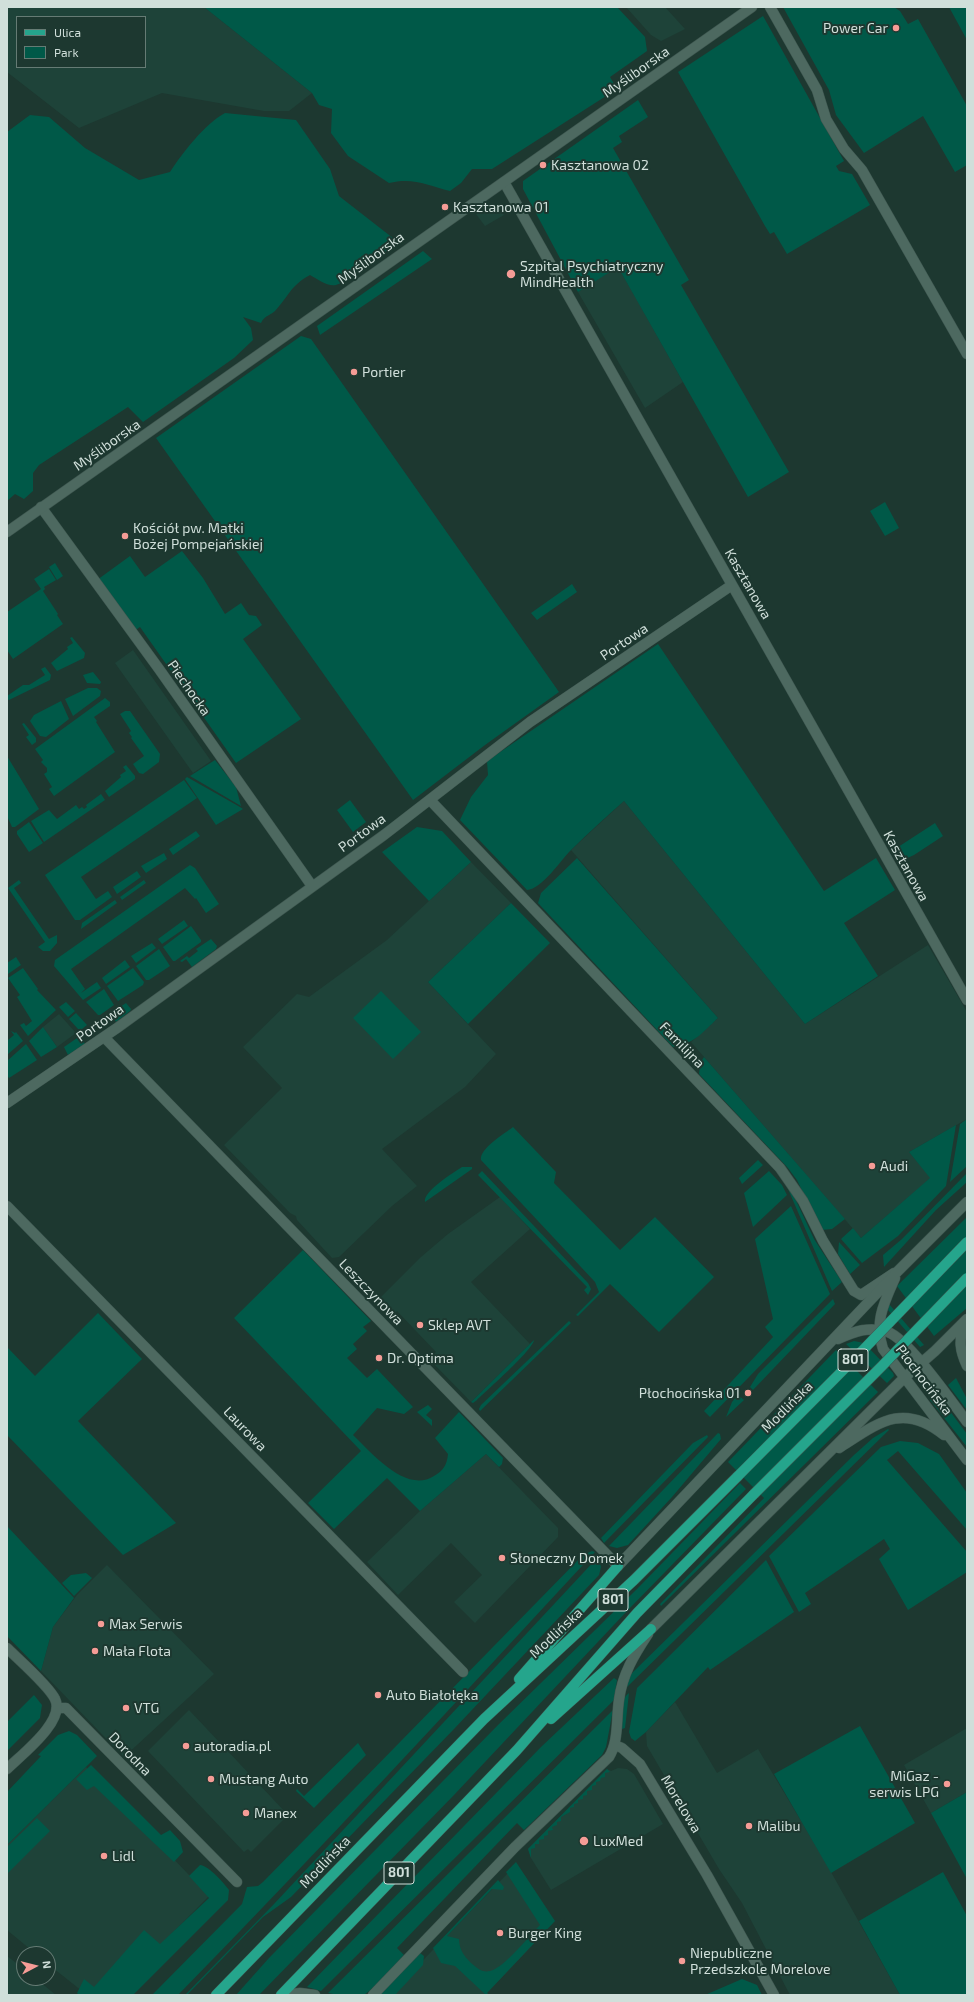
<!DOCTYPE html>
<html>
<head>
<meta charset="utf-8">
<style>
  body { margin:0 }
  #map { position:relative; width:974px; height:2002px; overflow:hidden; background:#1d3830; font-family:"Exo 2",sans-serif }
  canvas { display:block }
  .frame { position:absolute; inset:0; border:8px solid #d0dfda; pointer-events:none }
  .legend { position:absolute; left:16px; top:16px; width:130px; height:52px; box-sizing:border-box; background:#1d3830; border:1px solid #657b74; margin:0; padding:5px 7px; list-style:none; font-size:12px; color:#d0dfda }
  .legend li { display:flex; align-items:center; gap:8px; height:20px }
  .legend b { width:20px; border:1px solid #657b74 }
  .north { position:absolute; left:16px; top:1946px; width:40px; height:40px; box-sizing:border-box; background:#1d3830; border:1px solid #657b74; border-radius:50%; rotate:83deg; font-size:11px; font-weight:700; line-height:16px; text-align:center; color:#d0dfda }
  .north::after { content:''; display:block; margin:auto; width:14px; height:18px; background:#f59c96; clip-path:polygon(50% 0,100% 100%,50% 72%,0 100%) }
</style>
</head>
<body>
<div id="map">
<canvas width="974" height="2002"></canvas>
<div class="frame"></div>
<ul class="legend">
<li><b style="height:5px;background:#25a58c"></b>Ulica</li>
<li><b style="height:11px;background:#005948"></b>Park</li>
</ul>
<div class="north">N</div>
</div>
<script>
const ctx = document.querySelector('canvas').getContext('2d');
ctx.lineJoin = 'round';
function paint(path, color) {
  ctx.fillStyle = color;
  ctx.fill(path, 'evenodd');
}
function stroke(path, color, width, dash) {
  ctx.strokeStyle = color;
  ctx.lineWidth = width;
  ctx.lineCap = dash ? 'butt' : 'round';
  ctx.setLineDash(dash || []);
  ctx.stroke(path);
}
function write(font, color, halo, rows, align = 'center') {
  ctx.font = font + ' "Exo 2",sans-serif';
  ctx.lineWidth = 4;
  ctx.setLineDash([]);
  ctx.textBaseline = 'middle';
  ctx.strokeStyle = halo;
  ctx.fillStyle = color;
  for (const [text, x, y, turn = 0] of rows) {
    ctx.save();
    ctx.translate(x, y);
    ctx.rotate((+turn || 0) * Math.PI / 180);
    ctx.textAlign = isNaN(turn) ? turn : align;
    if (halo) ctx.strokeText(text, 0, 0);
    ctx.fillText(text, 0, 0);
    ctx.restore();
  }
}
paint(new Path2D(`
  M 7,7 L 204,7 L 312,93 L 289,111 L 264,111 L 162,93 L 79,128 L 7,72 ZM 17,17 L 145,17 L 145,67 L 17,67 Z
  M 626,7 L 665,7 L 685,29 L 661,41 L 651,35 Z
  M 491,203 L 499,207 L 504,215 L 485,226 L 476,214 Z
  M 618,266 L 683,382 L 645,408 L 578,292 Z
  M 133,650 L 211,761 L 193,773 L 115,663 Z
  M 624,801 L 805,1024 L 928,945 L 967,1012 L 967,1119 L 909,1152 L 931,1178 L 861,1238 L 691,1042 L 718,1018 L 571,850 Z
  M 471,862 L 511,903 L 428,982 L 496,1054 L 465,1087 L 382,1149 L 417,1186 L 392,1206 L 339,1257 L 332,1258 L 297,1220 L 296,1216 L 290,1213 L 224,1145 L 282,1088 L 243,1047 L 297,994 L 309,997 L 387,940 Z
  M 59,1014 L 76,1033 L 57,1047 L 43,1027 Z
  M 500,1197 L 530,1229 L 471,1282 L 530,1344 L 471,1402 L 428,1358 L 436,1352 L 397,1311 L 390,1318 L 375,1303 L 421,1257 L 448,1234 Z
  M 486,1454 L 558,1528 L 558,1537 L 475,1623 L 454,1602 L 482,1575 L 451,1543 L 398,1595 L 367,1562 L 420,1511 Z
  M 107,1565 L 214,1674 L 124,1757 L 41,1671 L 53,1627 L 77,1595 Z
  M 675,1702 L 717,1773 L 758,1749 L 822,1856 L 900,1995 L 790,1995 L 742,1903 L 719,1869 L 647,1746 L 646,1732 Z
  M 189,1710 L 288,1815 L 251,1852 L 248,1849 L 244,1852 L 148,1751 Z
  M 967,1728 L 967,1792 L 931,1813 L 904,1765 Z
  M 86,1767 L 209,1896 L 111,1995 L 87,1995 L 48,1964 L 48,1954 L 36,1954 L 7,1930 L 7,1845 Z
  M 618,1768 L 627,1769 L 634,1774 L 663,1824 L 551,1890 L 531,1858 L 528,1849 L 607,1769 L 611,1771 Z
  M 509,1872 L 546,1931 L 487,1993 L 489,1995 L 389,1995 Z
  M 7,1956 L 24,1969 L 24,1978 L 35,1978 L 56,1995 L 7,1995 Z`), '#1e4339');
paint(new Path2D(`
  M 204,7 L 617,7 L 645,37 L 647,51 L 610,77 L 617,89 L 492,169 L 472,169 L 461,183 L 450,191 C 428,185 412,177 389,183 L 348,156 L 331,133 L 332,109 L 319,105 L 312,93 Z
  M 783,7 L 894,7 L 900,11 L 908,24 L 918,19 L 967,106 L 967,165 L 955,172 L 923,116 L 864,153 L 836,115 L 829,90 Z
  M 949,7 L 967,7 L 967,40 Z
  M 763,16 L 844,161 L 836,166 L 839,171 L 852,174 L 870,205 L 787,254 L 774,232 L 770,234 L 765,226 L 678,72 Z
  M 638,100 L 648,117 L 619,136 L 622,142 L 613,148 L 689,280 L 681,285 L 789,472 L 748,497 L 618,267 L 578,292 L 523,189 L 523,181 Z
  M 225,113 L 296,120 L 330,169 L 339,196 L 398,242 C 386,251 349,282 336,285 C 328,287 317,279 310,275 C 290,286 289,296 275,311 C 269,316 264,316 261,323 L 243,317 L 251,328 L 253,340 L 234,358 L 143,422 L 128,407 L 39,465 L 33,473 L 33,491 L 24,499 L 15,494 L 7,501 L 7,132 L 30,115 L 49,117 L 85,148 L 139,180 L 170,172 C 183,152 205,124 225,113 Z
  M 423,251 L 432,259 L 320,335 L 317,326 Z
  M 301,336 L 311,339 L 559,692 L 485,745 L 413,800 L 156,438 Z
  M 885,502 L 899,528 L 885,536 L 870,511 Z
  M 182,551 L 203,578 L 225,614 L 241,603 L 249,615 L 256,616 L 262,625 L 243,639 L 301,719 L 236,763 L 140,627 L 134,631 L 97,580 L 130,556 L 145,577 Z
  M 55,563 L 63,576 L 57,580 L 49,567 Z
  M 49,569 L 56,580 L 44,587 L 45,589 L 43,591 L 58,614 L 57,615 L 63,624 L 13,659 L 7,650 L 7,612 L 41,589 L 34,579 Z
  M 572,584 L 577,592 L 537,620 L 531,613 Z
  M 72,637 L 85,653 L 84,658 L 57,671 L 51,663 L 68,649 L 67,647 L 73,643 L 70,638 Z
  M 658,644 L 824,891 L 876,858 L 895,890 L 844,923 L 878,976 L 805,1024 L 624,801 C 606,817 588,833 571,850 C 561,860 542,889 527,890 L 460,820 L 471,797 L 488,775 L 487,761 Z
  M 45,667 L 51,675 L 50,680 L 9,700 L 7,699 L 7,696 L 23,685 L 29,685 L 45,675 L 41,669 Z
  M 93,672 L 101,682 L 100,684 L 87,683 L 83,675 Z
  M 88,688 L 97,688 L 101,691 L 100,696 L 73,716 L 65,699 Z
  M 105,698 L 110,702 L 110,706 L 94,717 L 97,721 L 96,722 L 115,752 L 54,796 L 49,789 L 52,787 L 44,774 L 47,772 L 47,768 L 41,762 L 43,760 L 35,749 Z
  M 61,701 L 69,719 L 46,737 L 40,736 L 30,721 L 34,715 Z
  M 125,711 L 130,711 L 160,754 L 159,762 L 143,774 L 139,773 L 133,764 L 144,756 L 131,738 L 132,737 L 129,733 L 131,731 L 120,714 Z
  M 24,723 L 36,738 L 36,742 L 32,745 L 26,737 L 29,735 L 22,724 Z
  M 7,756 L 39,809 L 15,827 L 12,827 L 7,816 Z
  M 215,760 L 236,787 L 241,806 L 190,776 Z
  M 126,765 L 135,776 L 135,779 L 109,797 L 105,791 L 121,777 L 120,775 L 126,771 L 123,767 Z
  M 187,777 L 240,807 L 243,809 L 216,825 L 185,779 Z
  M 184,780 L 197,798 L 81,877 L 96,899 L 108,891 L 112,897 L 80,920 L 75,920 L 45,875 Z
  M 101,794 L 105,800 L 44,842 L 31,821 L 49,810 L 57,819 L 76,805 L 79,809 L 82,807 L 84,809 L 87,807 L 86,805 Z
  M 350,800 L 366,822 L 353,832 L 337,810 Z
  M 29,822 L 43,843 L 29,852 L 17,834 L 17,831 Z
  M 935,823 L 943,836 L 914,855 L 901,861 L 895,849 Z
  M 417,827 L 442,831 L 471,862 L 429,901 L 382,852 Z
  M 196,831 L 200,836 L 173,855 L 169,849 Z
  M 164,853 L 167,859 L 146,873 L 141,866 Z
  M 577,858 L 718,1018 C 703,1032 694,1044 673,1047 L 538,903 L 541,893 Z
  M 190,865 L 195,868 L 219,904 L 206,913 L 196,898 L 195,899 L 185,888 L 71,969 L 85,989 L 81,993 L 97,982 L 101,988 L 83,1000 L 54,966 L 55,960 Z
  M 137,871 L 141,877 L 117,894 L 113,887 Z
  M 19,880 L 21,883 L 14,888 L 49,939 L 57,935 L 57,943 L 50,951 L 43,951 L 38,947 L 45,942 L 8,888 Z
  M 144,880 L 146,883 L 122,900 L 120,897 Z
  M 115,900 L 117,903 L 81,929 L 82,923 Z
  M 511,903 L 550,943 L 468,1024 L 428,982 Z
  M 184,920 L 188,926 L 162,944 L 158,939 Z
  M 191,926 L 201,940 L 201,942 L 175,961 L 173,961 L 163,947 Z
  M 211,939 L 217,946 L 216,949 L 192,967 L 186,959 L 182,962 L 180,961 L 187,956 L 189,958 L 198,951 L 196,949 Z
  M 152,943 L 156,948 L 136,963 L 131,956 Z
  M 159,949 L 170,966 L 149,980 L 146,980 L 136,966 Z
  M 16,957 L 21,965 L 8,974 L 7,963 Z
  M 125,960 L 130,967 L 106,984 L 102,978 Z
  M 23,968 L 38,989 L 37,990 L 56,1010 L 28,1036 L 20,1025 L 24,1023 L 26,1026 L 32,1021 L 17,997 L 20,995 L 8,978 Z
  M 133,968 L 144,982 L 143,985 L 118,1001 L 107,986 Z
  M 104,989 L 114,1005 L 100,1015 L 98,1015 L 86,1002 Z
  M 381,991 L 421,1032 L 393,1059 L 353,1018 Z
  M 66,1002 L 75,1011 L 68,1017 L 59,1007 Z
  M 126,1003 L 131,1009 L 130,1011 L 116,1022 L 111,1013 Z
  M 76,1013 L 87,1025 L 82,1029 L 78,1029 L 69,1019 Z
  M 43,1027 L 57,1047 L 41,1057 L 29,1041 Z
  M 11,1031 L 15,1033 L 16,1032 L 23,1041 L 7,1055 L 8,1040 L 14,1035 Z
  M 80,1036 L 85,1044 L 68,1055 L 64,1047 Z
  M 26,1044 L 37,1060 L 9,1078 L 7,1075 L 7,1061 Z
  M 704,1057 L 845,1219 L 832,1229 L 821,1230 L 797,1180 L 788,1168 L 699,1074 L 700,1063 Z
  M 967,1119 L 967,1166 L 950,1182 L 960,1124 Z
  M 956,1125 L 946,1186 L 898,1236 L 862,1263 L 841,1239 L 853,1228 L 861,1238 L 930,1178 L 909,1152 Z
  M 513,1127 L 556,1172 L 554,1183 L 620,1250 L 655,1217 L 714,1277 L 659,1332 L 610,1284 L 578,1316 L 576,1315 L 599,1292 L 595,1282 L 481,1160 C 479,1149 504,1134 513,1127 Z
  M 758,1160 L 763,1165 L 742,1184 L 739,1178 Z
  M 462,1167 L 472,1167 L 472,1169 L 425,1202 C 423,1191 453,1173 462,1167 Z
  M 482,1171 L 588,1283 L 591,1289 L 588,1295 L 584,1290 L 587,1287 L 478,1175 Z
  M 769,1171 L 782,1185 L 787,1195 L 753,1227 L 744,1193 Z
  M 967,1173 L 967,1182 L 936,1210 L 884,1267 L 883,1255 L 902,1239 Z
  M 785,1182 L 793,1194 L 814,1239 L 842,1282 L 832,1291 Z
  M 791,1206 L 830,1294 L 710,1417 L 704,1411 L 773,1337 L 765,1327 L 773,1319 L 755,1239 Z
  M 967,1217 L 967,1308 L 934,1336 L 897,1286 Z
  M 839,1242 L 860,1265 L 850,1274 L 838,1254 Z
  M 303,1250 L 371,1321 L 363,1327 L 367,1331 L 353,1344 L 357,1349 L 347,1358 L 367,1378 L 377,1369 L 413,1407 L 404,1414 L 377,1408 L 353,1435 C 372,1453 406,1494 434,1476 C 443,1471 447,1465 448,1454 L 435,1438 L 459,1412 L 503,1458 L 502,1464 L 499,1467 L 486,1454 L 420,1511 L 387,1478 L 334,1529 L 308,1503 L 361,1451 L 234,1318 Z
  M 833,1299 L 835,1304 L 753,1390 L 750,1387 L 758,1374 Z
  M 889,1304 L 924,1345 L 920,1347 L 888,1310 Z
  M 98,1313 L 142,1359 L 78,1421 L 176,1523 L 123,1555 L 7,1435 L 7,1347 L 35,1376 Z
  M 569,1321 L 571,1323 L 480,1411 L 479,1409 L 481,1405 Z
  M 534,1340 C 533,1350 486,1391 477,1400 L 473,1403 L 471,1402 Z
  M 854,1341 L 864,1343 L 893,1373 L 894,1376 L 887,1383 L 846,1344 Z
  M 836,1350 L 878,1392 L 661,1606 L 660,1604 L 764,1498 L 728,1462 Z
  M 956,1378 L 967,1399 L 967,1410 L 948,1385 Z
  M 937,1394 L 967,1434 L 967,1447 L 930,1400 Z
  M 738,1395 L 744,1400 L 726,1417 L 732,1402 Z
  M 428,1405 L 432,1409 L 426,1415 L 432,1420 L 432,1426 L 417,1412 Z
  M 888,1429 L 889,1430 L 626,1688 L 629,1676 L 854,1455 L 873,1438 Z
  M 718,1433 L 720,1434 L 721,1439 L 672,1497 L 628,1545 L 617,1548 L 609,1546 Z
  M 707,1435 L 708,1437 L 604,1543 L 601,1538 L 693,1443 Z
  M 900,1441 L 918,1443 L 939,1454 L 967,1493 L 967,1530 L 898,1451 L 887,1460 L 967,1552 L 967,1572 L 908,1610 L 879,1559 L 890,1549 L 884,1539 L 805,1593 L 811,1604 L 799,1612 L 769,1556 L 881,1447 Z
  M 740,1483 L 746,1489 L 627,1611 L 454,1795 L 259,1995 L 236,1995 L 269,1958 L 498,1725 L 637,1589 Z
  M 7,1526 L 74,1598 L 53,1627 L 41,1671 L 7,1636 Z
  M 592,1551 L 595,1552 C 457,1701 320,1850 178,1995 L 152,1995 L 242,1904 L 247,1887 L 258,1886 L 263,1882 L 583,1555 Z
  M 598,1557 L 601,1567 L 599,1575 L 454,1729 L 291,1897 L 263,1917 L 187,1995 L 185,1995 L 274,1904 Z
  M 766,1560 L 794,1612 L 710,1670 L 708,1667 L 646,1732 L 635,1741 L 631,1738 L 629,1732 L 637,1688 Z
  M 86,1573 L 92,1578 L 74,1596 L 62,1583 L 71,1575 Z
  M 614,1678 L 617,1680 L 614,1700 L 321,1991 L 307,1987 L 541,1747 Z
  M 629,1693 L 625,1728 L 622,1729 C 620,1719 619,1700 629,1693 Z
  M 34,1695 L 42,1705 L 40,1718 L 7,1751 L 7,1722 Z
  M 613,1710 L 606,1747 L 602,1755 L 524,1830 L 517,1823 L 397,1948 L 404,1955 C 396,1963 372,1992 363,1995 C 353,1998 337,1995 328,1993 Z
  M 860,1726 L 915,1823 L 831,1873 L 774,1774 Z
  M 69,1731 L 77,1735 L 97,1756 L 7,1845 L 7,1792 L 41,1756 L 38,1755 L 58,1735 Z
  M 358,1743 L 366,1755 L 314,1808 L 296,1791 L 297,1789 L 304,1796 Z
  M 91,1765 L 161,1835 L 170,1830 L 180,1841 L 183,1852 L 174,1862 L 94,1786 L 87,1790 L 76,1779 Z
  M 607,1769 L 610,1772 L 605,1773 L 605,1777 L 601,1778 L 600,1781 L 596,1782 L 596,1785 L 592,1786 L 592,1790 L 587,1791 L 587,1795 L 583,1796 L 583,1799 L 578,1800 L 578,1803 L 574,1804 L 574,1807 L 570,1808 L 570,1812 L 561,1817 L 561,1821 L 557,1822 L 557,1825 L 552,1827 L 553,1830 L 548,1831 L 548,1835 L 544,1836 L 544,1839 L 539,1840 L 539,1844 L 535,1844 L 535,1848 L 531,1849 L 531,1858 L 528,1849 Z
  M 967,1792 L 967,1879 L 931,1813 Z
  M 37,1818 L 50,1831 L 7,1874 L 7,1847 Z
  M 516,1862 L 555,1921 L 487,1993 L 489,1995 L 486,1995 L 455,1966 L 441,1963 L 433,1948 L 498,1880 L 504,1887 L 503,1890 L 492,1889 L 447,1936 L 459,1939 C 459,1949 464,1956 471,1963 C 477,1968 482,1973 490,1971 C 503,1969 530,1935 540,1925 L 506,1872 Z
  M 200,1865 C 209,1866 224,1883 229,1890 L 228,1900 L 133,1995 L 79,1995 L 77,1993 L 84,1979 L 94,1987 L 144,1930 L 160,1944 L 209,1898 L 189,1876 Z
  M 943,1872 L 967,1916 L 967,1995 L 900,1995 L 859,1921 Z
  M 420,1953 L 424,1956 L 423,1965 L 395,1995 L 379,1995 Z
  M 742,1979 L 757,1985 L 762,1995 L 705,1995 Z`), '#005948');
const minor = new Path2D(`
  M 770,7 L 817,90 L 826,119 L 844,149 L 862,170 L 967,354
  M 504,182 L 967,1000
  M 41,507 L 159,669 L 312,886
  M 430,800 L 780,1168 L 803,1201 L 823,1241 L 854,1291 L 861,1295 L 894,1273
  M 104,1037 L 618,1566
  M 7,1103 L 117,1028 L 384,835 L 530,722 L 732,585
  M 7,1206 L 463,1672
  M 57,1708 L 66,1708 L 237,1882
  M 615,1745 L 622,1748 L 640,1764 L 707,1875 L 774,1995
  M 285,1995 L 300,1993 L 315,1995
  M 373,1995 L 515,1847 L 609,1757 C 619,1741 616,1719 619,1700 C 622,1675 634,1655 648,1634`);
const tertiary = new Path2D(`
  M 7,532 L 752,7
  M 7,1648 C 18,1659 49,1686 55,1699 C 66,1721 21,1755 7,1769`);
const secondary = new Path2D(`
  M 895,1278 C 884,1303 874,1322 883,1349 L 967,1460
  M 965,1324 C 958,1340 960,1351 967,1366
  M 838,1339 C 855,1331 869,1326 888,1332 C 909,1340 952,1402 967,1422
  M 839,1448 C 877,1424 902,1401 944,1435
  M 618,1566 L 898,1271 L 967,1202
  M 651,1629 L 904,1378 L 935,1351 L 967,1319`);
const primary = new Path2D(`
  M 519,1679 L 618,1566
  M 551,1719 L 651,1629
  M 216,1995 L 484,1719 L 634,1580 L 738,1476
  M 281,1995 L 517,1750 L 637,1613 L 754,1494`);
stroke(minor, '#3d554e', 11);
stroke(tertiary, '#3d554e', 11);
stroke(secondary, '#3d554e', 11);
stroke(primary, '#3d554e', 11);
stroke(minor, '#4d6960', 10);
stroke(tertiary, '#4d6960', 10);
stroke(secondary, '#4d6960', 10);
stroke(primary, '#25a58c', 10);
const primaryBridge = new Path2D(`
  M 738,1476 L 864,1349 L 967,1242
  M 754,1494 L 882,1366 L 967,1278`);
stroke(primaryBridge, '#3d554e', 11, []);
stroke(primaryBridge, '#25a58c', 10);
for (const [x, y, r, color] of [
  [896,28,4,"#f59c96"],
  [543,165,4,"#f59c96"],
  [445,207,4,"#f59c96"],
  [511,274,5,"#f59c96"],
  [354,372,4,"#f59c96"],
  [125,536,4,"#f59c96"],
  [872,1166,4,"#f59c96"],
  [420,1325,4,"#f59c96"],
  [379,1358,4,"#f59c96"],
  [748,1393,4,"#f59c96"],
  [502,1558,4,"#f59c96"],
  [101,1624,4,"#f59c96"],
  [95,1651,4,"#f59c96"],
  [378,1695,4,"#f59c96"],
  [126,1708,4,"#f59c96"],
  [186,1746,4,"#f59c96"],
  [211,1779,4,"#f59c96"],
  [947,1784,4,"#f59c96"],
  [246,1813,4,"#f59c96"],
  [749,1826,4,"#f59c96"],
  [584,1841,5,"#f59c96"],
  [104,1856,4,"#f59c96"],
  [500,1933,4,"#f59c96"],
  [682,1961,4,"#f59c96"]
]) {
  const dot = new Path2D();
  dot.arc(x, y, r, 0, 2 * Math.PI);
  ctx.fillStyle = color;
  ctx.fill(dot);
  stroke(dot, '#1d3830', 1.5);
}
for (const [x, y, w] of [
  [853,1360,30],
  [613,1600,30],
  [399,1873,30]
]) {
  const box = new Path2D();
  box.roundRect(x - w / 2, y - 11, w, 22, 3);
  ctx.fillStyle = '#1d3830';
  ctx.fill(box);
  stroke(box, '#d0dfda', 1);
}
write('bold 13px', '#d0dfda', null, [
  ["801",853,1360],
  ["801",613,1600],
  ["801",399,1873]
]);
write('14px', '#d0dfda', '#1d3830', [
  ["Power Car",888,28,"right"],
  ["Kasztanowa 02",551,165],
  ["Kasztanowa 01",453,207],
  ["Szpital Psychiatryczny",520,266],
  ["MindHealth",520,282],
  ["Portier",362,372],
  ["Kościół pw. Matki",133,528],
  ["Bożej Pompejańskiej",133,544],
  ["Audi",880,1166],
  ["Sklep AVT",428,1325],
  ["Dr. Optima",387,1358],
  ["Płochocińska 01",740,1393,"right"],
  ["Słoneczny Domek",510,1558],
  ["Max Serwis",109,1624],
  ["Mała Flota",103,1651],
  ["Auto Białołęka",386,1695],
  ["VTG",134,1708],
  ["autoradia.pl",194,1746],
  ["MiGaz -",939,1776,"right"],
  ["serwis LPG",939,1792,"right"],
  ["Mustang Auto",219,1779],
  ["Manex",254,1813],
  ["Malibu",757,1826],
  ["LuxMed",593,1841],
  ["Lidl",112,1856],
  ["Burger King",508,1933],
  ["Niepubliczne",690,1953],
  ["Przedszkole Morelove",690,1969]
], 'left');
write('14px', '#d0dfda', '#1d3830', [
  ["Myśliborska",636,72,-35],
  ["Myśliborska",371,258,-36],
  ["Myśliborska",107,445,-35],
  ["Kasztanowa",748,584,60],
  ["Portowa",624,642,-34],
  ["Piechocka",189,688,55],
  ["Portowa",362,833,-36],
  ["Kasztanowa",906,866,61],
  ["Portowa",100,1023,-35],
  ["Familijna",682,1045,46],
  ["Leszczynowa",371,1292,46],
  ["Płochocińska",924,1380,53],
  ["Modlińska",787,1407,-45],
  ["Laurowa",245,1429,46],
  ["Modlińska",556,1633,-43],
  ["Dorodna",130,1754,46],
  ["Morelowa",681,1804,59],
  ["Modlińska",325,1862,-46]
]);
</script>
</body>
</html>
